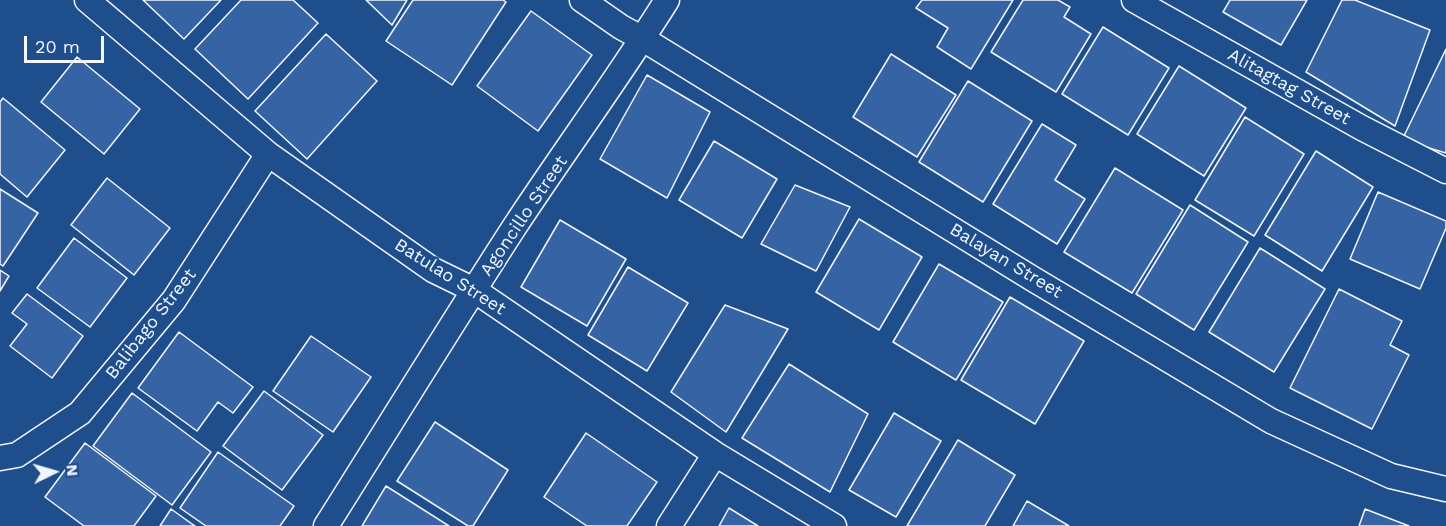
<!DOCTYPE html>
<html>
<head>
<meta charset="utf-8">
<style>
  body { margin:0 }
  #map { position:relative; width:1446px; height:526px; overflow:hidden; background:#1f4e8c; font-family:"Work Sans",sans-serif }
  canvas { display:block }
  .north { position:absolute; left:24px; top:442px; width:60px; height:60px; -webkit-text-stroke:4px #1f4e8c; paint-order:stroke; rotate:85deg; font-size:16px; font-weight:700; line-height:24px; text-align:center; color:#f2f6ff }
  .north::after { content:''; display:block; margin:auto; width:21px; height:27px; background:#f2f6ff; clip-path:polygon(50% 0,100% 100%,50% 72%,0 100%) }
  .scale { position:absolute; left:24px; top:36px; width:80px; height:27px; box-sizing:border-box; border:3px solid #f2f6ff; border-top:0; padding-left:8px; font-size:18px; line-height:21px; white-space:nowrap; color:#f2f6ff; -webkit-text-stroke:4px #1f4e8c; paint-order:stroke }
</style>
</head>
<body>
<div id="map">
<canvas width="1446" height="526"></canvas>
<div class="north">N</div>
<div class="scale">20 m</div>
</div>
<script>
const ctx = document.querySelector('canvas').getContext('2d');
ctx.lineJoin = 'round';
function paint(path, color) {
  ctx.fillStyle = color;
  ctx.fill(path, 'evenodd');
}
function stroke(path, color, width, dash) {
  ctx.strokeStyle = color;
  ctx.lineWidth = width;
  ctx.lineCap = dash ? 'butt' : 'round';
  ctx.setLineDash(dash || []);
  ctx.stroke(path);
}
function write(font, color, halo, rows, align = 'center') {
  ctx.font = font + ' "Work Sans",sans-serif';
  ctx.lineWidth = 4.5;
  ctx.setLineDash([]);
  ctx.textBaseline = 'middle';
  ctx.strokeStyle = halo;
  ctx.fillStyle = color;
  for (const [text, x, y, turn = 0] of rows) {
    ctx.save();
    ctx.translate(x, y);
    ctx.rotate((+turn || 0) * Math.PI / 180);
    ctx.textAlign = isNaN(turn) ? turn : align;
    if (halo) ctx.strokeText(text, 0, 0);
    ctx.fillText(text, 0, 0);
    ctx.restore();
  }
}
const building = new Path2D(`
  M 143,0 L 221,0 L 184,39 Z
  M 241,0 L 293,0 L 318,23 L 248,99 L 195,49 Z
  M 366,0 L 407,0 L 392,25 Z
  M 413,0 L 503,0 L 506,2 L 452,85 L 386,41 Z
  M 922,0 L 1013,0 L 971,69 L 937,47 L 948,28 L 916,8 Z
  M 1023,0 L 1058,0 L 1070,7 L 1064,17 L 1091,34 L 1056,92 L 991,52 Z
  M 1230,0 L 1307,0 L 1281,45 L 1223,12 Z
  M 1342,0 L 1355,0 L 1430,30 L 1395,126 L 1306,72 Z
  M 531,11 L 592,55 L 538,131 L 477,86 Z
  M 1103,27 L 1169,68 L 1128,135 L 1062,94 Z
  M 326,34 L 377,81 L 307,159 L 255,111 Z
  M 1446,49 L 1446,153 L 1402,140 Z
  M 891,54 L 956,95 L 917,157 L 853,117 Z
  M 77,57 L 140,109 L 104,154 L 41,102 Z
  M 1179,66 L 1246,108 L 1204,176 L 1137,134 Z
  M 647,75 L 710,112 L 667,198 L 600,159 Z
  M 968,81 L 1032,121 L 983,202 L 919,162 Z
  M 3,98 L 65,150 L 27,197 L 0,174 L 0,102 Z
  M 1245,117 L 1304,154 L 1254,236 L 1195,200 Z
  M 1042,124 L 1076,145 L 1055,180 L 1085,199 L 1057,244 L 993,204 Z
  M 714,141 L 777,179 L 742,238 L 679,200 Z
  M 1316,151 L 1373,187 L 1322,271 L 1265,235 Z
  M 1115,168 L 1183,210 L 1132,293 L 1064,252 Z
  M 107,178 L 170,228 L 134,275 L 71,225 Z
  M 795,185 L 850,207 L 816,271 L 761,244 Z
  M 0,189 L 38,213 L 3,266 L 0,264 Z
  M 1378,192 L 1446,221 L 1446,228 L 1420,289 L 1350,259 Z
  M 1190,205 L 1248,242 L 1194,330 L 1136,294 Z
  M 859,219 L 922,257 L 879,330 L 816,292 Z
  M 560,220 L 626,259 L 587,326 L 521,287 Z
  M 74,238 L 127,278 L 90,327 L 37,288 Z
  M 1260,248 L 1325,289 L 1274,372 L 1209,332 Z
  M 939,264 L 1003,302 L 956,380 L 893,342 Z
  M 628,267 L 688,303 L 647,371 L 588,335 Z
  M 0,270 L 9,276 L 0,291 Z
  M 1339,289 L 1402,321 L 1390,345 L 1409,355 L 1372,429 L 1290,388 Z
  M 27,294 L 83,336 L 52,378 L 10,346 L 27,324 L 12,313 Z
  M 1010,297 L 1084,341 L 1035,424 L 961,380 Z
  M 725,305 L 788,329 L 726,432 L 671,392 Z
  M 179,332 L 253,387 L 233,413 L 218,402 L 197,431 L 138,388 Z
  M 311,336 L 371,377 L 333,432 L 273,391 Z
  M 789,364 L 868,414 L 830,492 L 742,438 Z
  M 264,391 L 323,435 L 282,490 L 223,446 Z
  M 132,393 L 211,452 L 172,505 L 93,446 Z
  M 894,413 L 941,441 L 896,517 L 849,490 Z
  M 435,422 L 508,470 L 473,526 L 468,526 L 397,481 Z
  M 586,433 L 657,482 L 627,526 L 587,526 L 544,497 Z
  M 958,440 L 1015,475 L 985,526 L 907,526 Z
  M 85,443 L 156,496 L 134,526 L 84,526 L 45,497 Z
  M 218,452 L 294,506 L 280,526 L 206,526 L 180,508 Z
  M 386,486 L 449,526 L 362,526 Z
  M 1027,501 L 1069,526 L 1013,526 Z
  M 729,508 L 758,526 L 719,526 Z
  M 171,509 L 195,526 L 160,526 Z
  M 1365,509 L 1409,526 L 1359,526 Z`);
paint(building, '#3563a3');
stroke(building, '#f2f6ff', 1.5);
const minor = new Path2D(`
  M 87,0 L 268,154 L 433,270 L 474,290 L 715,454 L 834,526
  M 582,0 L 621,27 L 643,39 L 1033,279 L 1271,421 L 1391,476 L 1446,489
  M 1134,0 L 1362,128 L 1446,171
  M 0,458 L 17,455 L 80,413 L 174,300 L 268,154
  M 326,526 C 389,426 451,325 515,226 C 565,150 619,77 667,0
  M 669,526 L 715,454`);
stroke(minor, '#f2f6ff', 27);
stroke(minor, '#1f4e8c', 24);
write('18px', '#f2f6ff', '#1f4e8c', [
  ["Alitagtag Street",1289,87,29],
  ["Agoncillo Street",524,216,-56],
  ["Balayan Street",1006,261,31],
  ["Batulao Street",450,277,32],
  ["Balibago Street",151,324,-52]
]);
</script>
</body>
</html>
